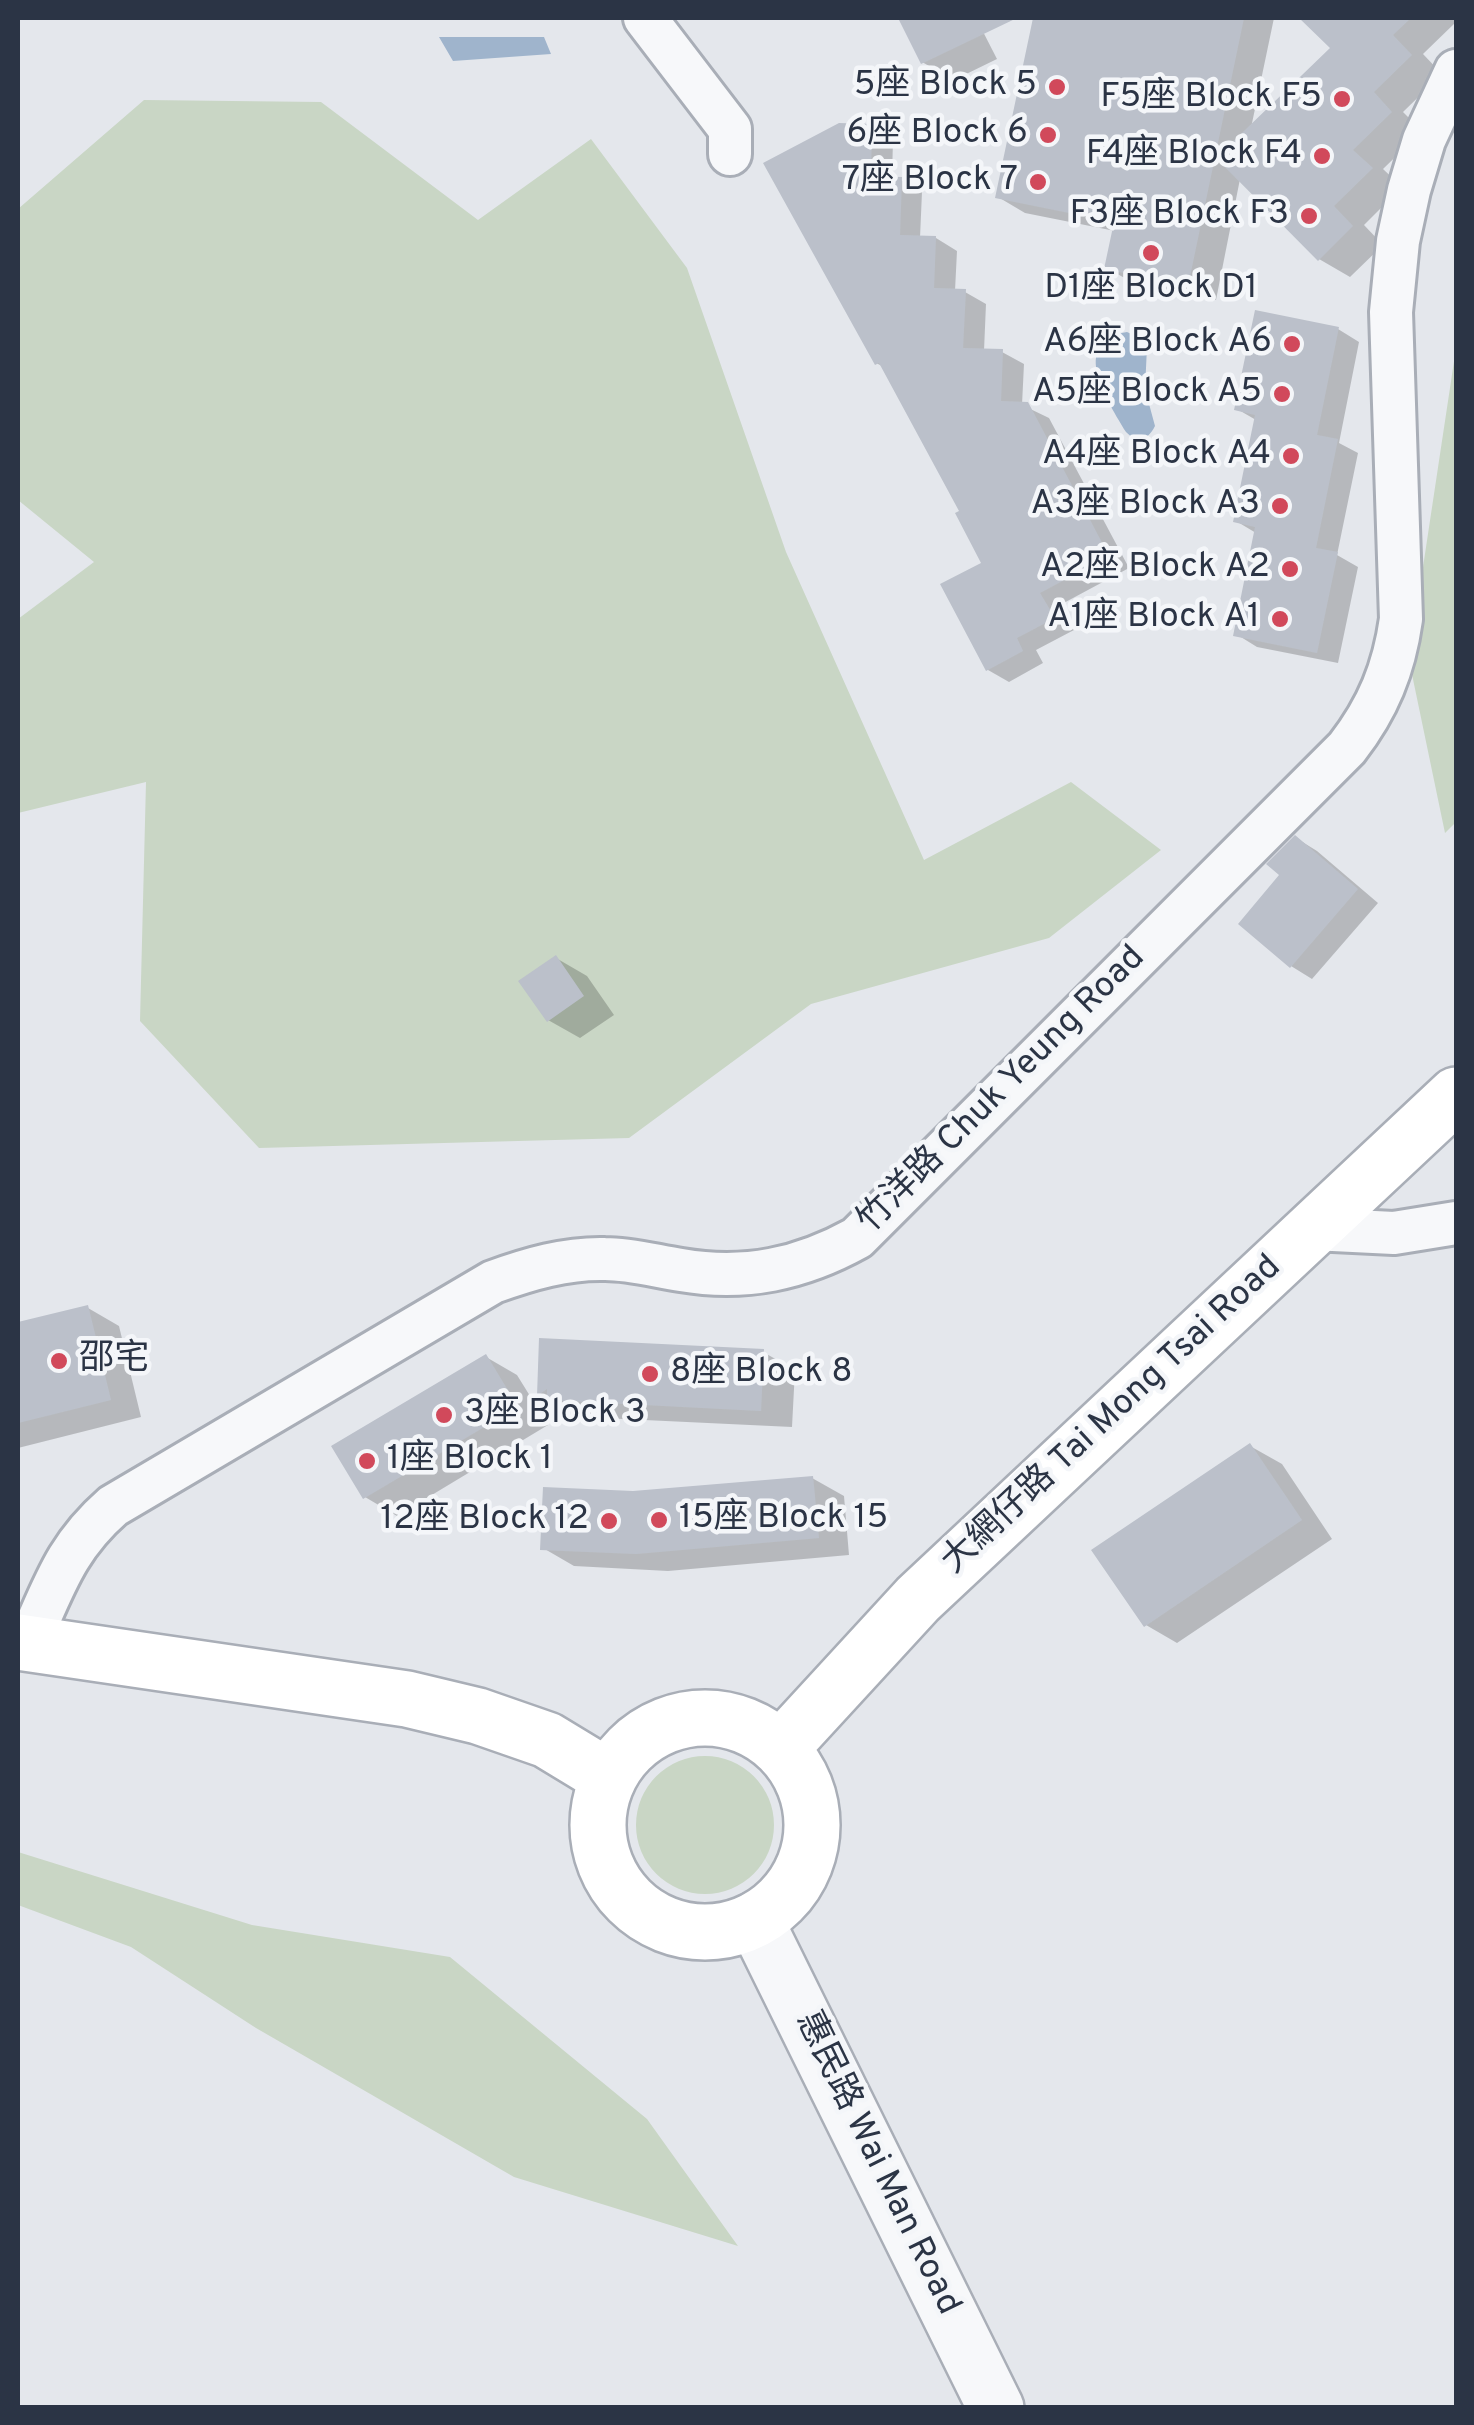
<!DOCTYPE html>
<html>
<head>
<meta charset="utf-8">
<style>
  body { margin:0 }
  #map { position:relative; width:1474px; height:2425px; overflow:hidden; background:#e4e7ec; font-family:Overpass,sans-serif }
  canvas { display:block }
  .frame { position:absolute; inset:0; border:20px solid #2b3445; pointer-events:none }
</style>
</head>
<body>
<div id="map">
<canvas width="1474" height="2425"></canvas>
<div class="frame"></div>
</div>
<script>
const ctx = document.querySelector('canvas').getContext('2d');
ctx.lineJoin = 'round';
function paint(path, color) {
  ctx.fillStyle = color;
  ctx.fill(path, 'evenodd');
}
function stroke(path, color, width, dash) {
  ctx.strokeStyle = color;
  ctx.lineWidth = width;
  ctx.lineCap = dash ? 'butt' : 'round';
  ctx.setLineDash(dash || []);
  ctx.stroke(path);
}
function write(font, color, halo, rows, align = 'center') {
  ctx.font = font + ' Overpass,"Noto Sans TC",sans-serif';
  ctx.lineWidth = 9;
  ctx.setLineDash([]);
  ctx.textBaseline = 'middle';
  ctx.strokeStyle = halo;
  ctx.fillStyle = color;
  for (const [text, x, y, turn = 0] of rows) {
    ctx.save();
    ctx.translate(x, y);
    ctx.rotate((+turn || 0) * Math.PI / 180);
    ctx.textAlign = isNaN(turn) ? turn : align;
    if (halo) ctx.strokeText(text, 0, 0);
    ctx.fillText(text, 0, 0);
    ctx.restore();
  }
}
paint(new Path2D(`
  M 144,100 L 321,102 L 478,220 L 591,139 L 687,268 L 786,552 L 924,860 L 1071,782 L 1161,850 L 1049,938 L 811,1004 L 629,1138 L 259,1148 L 140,1021 L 146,782 L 18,813 L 18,619 L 94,562 L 18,500 L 18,209 Z
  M 1456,348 L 1456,822 L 1445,833 L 1409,660 Z
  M636 1825a69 69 0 1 1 138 0a69 69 0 1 1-138 0Z
  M 18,1852 L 252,1925 L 450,1957 L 647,2119 L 738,2246 L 514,2177 L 256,2028 L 131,1947 L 18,1905 Z`), '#c9d6c5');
paint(new Path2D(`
  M 439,37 L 544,37 L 551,54 L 453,61 Z
  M 1127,332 L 1138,337 L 1147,347 L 1145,389 L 1155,426 C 1148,440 1138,444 1126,432 C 1109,403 1067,342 1127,332 Z`), '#9fb4cc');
paint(new Path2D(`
  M 900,18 L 976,18 L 997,59 L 954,80 L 922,62 Z
  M 1035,18 L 1274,18 L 1251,128 L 1333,48 L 1314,28 L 1325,18 L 1456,18 L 1456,22 L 1423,54 L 1442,74 L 1403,112 L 1422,131 L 1383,169 L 1402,187 L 1364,225 L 1383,245 L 1350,277 L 1319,259 L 1240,179 L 1216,300 L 1135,284 L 1107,268 L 1115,231 L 1025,213 L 998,197 Z
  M 872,126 L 893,139 L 892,179 L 901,180 L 922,192 L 920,238 L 936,238 L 957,251 L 955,291 L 965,292 L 986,304 L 984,351 L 1002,352 L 1024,364 L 1022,405 L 1049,418 L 1129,568 L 1060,605 L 1074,630 L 1036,650 L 1043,663 L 1009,682 L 988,670 L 984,564 L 963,512 L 884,367 L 876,363 L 766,164 Z
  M 1338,329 L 1359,342 L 1339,443 L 1358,453 L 1337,555 L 1358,567 L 1338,663 L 1257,647 L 1236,634 L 1256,533 L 1236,521 L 1256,420 L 1237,409 Z
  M 1296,838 L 1317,851 L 1378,903 L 1312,979 L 1291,966 L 1283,875 Z
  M 556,958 L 587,976 L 614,1015 L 580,1038 L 548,1020 Z
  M 88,1308 L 119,1326 L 141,1417 L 18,1448 L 18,1325 Z
  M 542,1341 L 763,1352 L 795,1370 L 792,1427 L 581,1417 L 539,1394 Z
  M 486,1357 L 517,1375 L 548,1425 L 397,1516 L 365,1497 Z
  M 1250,1446 L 1282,1464 L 1332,1539 L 1177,1643 L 1146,1625 Z
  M 812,1478 L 844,1496 L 849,1555 L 668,1571 L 574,1566 L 543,1548 L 633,1494 Z`), '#0003');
paint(new Path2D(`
  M 898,18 L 1017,18 L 921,64 Z
  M 1033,18 L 1244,18 L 1188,286 L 1104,269 L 1114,222 L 995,198 Z
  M 1299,18 L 1411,18 L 1393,35 L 1412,55 L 1374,92 L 1392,112 L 1353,150 L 1373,168 L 1334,206 L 1353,226 L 1318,261 L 1216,158 L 1330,48 Z
  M 839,123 L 872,124 L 871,176 L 902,177 L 900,235 L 936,236 L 934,288 L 966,289 L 963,348 L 1003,349 L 1001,401 L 1028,402 L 1109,556 L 1040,593 L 1055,618 L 1017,638 L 1023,651 L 986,671 L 940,584 L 981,563 L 955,513 L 959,511 L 879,363 L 875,365 L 763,163 Z
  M 1255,310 L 1339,327 L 1317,435 L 1338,439 L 1316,548 L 1338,552 L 1317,653 L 1233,636 L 1255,527 L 1233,522 L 1255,415 L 1234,410 Z
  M 1295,835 L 1358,889 L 1290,968 L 1238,924 L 1279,875 L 1266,864 Z
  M 556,955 L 584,996 L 547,1022 L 518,981 Z
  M 88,1305 L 111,1400 L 18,1423 L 18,1322 Z
  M 539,1338 L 764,1349 L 761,1411 L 547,1400 L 547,1389 L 537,1396 Z
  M 486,1354 L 518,1407 L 363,1499 L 331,1446 Z
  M 1250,1443 L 1302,1520 L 1144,1627 L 1091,1550 Z
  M 813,1476 L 819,1538 L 636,1554 L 540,1550 L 543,1487 L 633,1491 Z`), '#bbc0ca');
const minor = new Path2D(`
  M 645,18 L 730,129 L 730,154
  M 1313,1229 L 1394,1233 L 1456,1223
  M 28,1644 C 54,1587 65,1548 113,1506 L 493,1282 C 529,1269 566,1258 605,1259 C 631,1259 655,1266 681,1270 C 745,1281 801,1269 857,1238 L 1347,748 C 1378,708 1394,669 1401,619 L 1391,312 L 1398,241 L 1409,190 L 1424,140 L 1456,71`);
const tertiary = new Path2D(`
  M 755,1920 L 996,2408`);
const secondary = new Path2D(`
  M 18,1642 L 407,1699 L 478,1716 L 547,1740 L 608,1777
  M598 1825a107 107 0 1 1 214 0a107 107 0 1 1-214 0Z
  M 781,1748 L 918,1599 L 1456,1095`);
stroke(minor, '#a9aeb7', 48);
stroke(tertiary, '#a9aeb7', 60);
stroke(secondary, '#a9aeb7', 60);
stroke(minor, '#f7f8fa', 42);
stroke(tertiary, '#f7f8fa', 55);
stroke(secondary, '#fff', 55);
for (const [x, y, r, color] of [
  [1057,87,10,"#d1495b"],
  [1342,99,10,"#d1495b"],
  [1048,135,10,"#d1495b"],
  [1322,156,10,"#d1495b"],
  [1038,182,10,"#d1495b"],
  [1309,216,10,"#d1495b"],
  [1151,253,10,"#d1495b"],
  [1292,344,10,"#d1495b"],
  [1282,394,10,"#d1495b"],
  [1291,456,10,"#d1495b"],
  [1280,506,10,"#d1495b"],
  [1290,569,10,"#d1495b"],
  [1280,619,10,"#d1495b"],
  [59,1361,10,"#d1495b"],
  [650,1374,10,"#d1495b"],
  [444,1415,10,"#d1495b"],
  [367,1461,10,"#d1495b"],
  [659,1520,10,"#d1495b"],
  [609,1521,10,"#d1495b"]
]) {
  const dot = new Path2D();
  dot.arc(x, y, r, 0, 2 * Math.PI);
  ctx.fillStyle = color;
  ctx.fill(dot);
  stroke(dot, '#f4f6f9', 4);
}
write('35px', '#2b3445', '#f4f6f9', [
  ["5座 Block 5",1037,87],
  ["F5座 Block F5",1322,99],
  ["6座 Block 6",1028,135],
  ["F4座 Block F4",1302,156],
  ["7座 Block 7",1018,182],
  ["F3座 Block F3",1289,216],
  ["D1座 Block D1",1151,290,"center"],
  ["A6座 Block A6",1272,344],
  ["A5座 Block A5",1262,394],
  ["A4座 Block A4",1271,456],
  ["A3座 Block A3",1260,506],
  ["A2座 Block A2",1270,569],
  ["A1座 Block A1",1260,619],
  ["邵宅",79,1361,"left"],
  ["8座 Block 8",670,1374,"left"],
  ["3座 Block 3",464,1415,"left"],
  ["1座 Block 1",387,1461,"left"],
  ["15座 Block 15",679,1520,"left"],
  ["12座 Block 12",589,1521]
], 'right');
write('35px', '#2b3445', '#f4f6f9', [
  ["竹洋路 Chuk Yeung Road",1003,1091,-45],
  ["大網仔路 Tai Mong Tsai Road",1113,1416,-43],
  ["惠民路 Wai Man Road",876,2164,64]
]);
</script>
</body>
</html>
